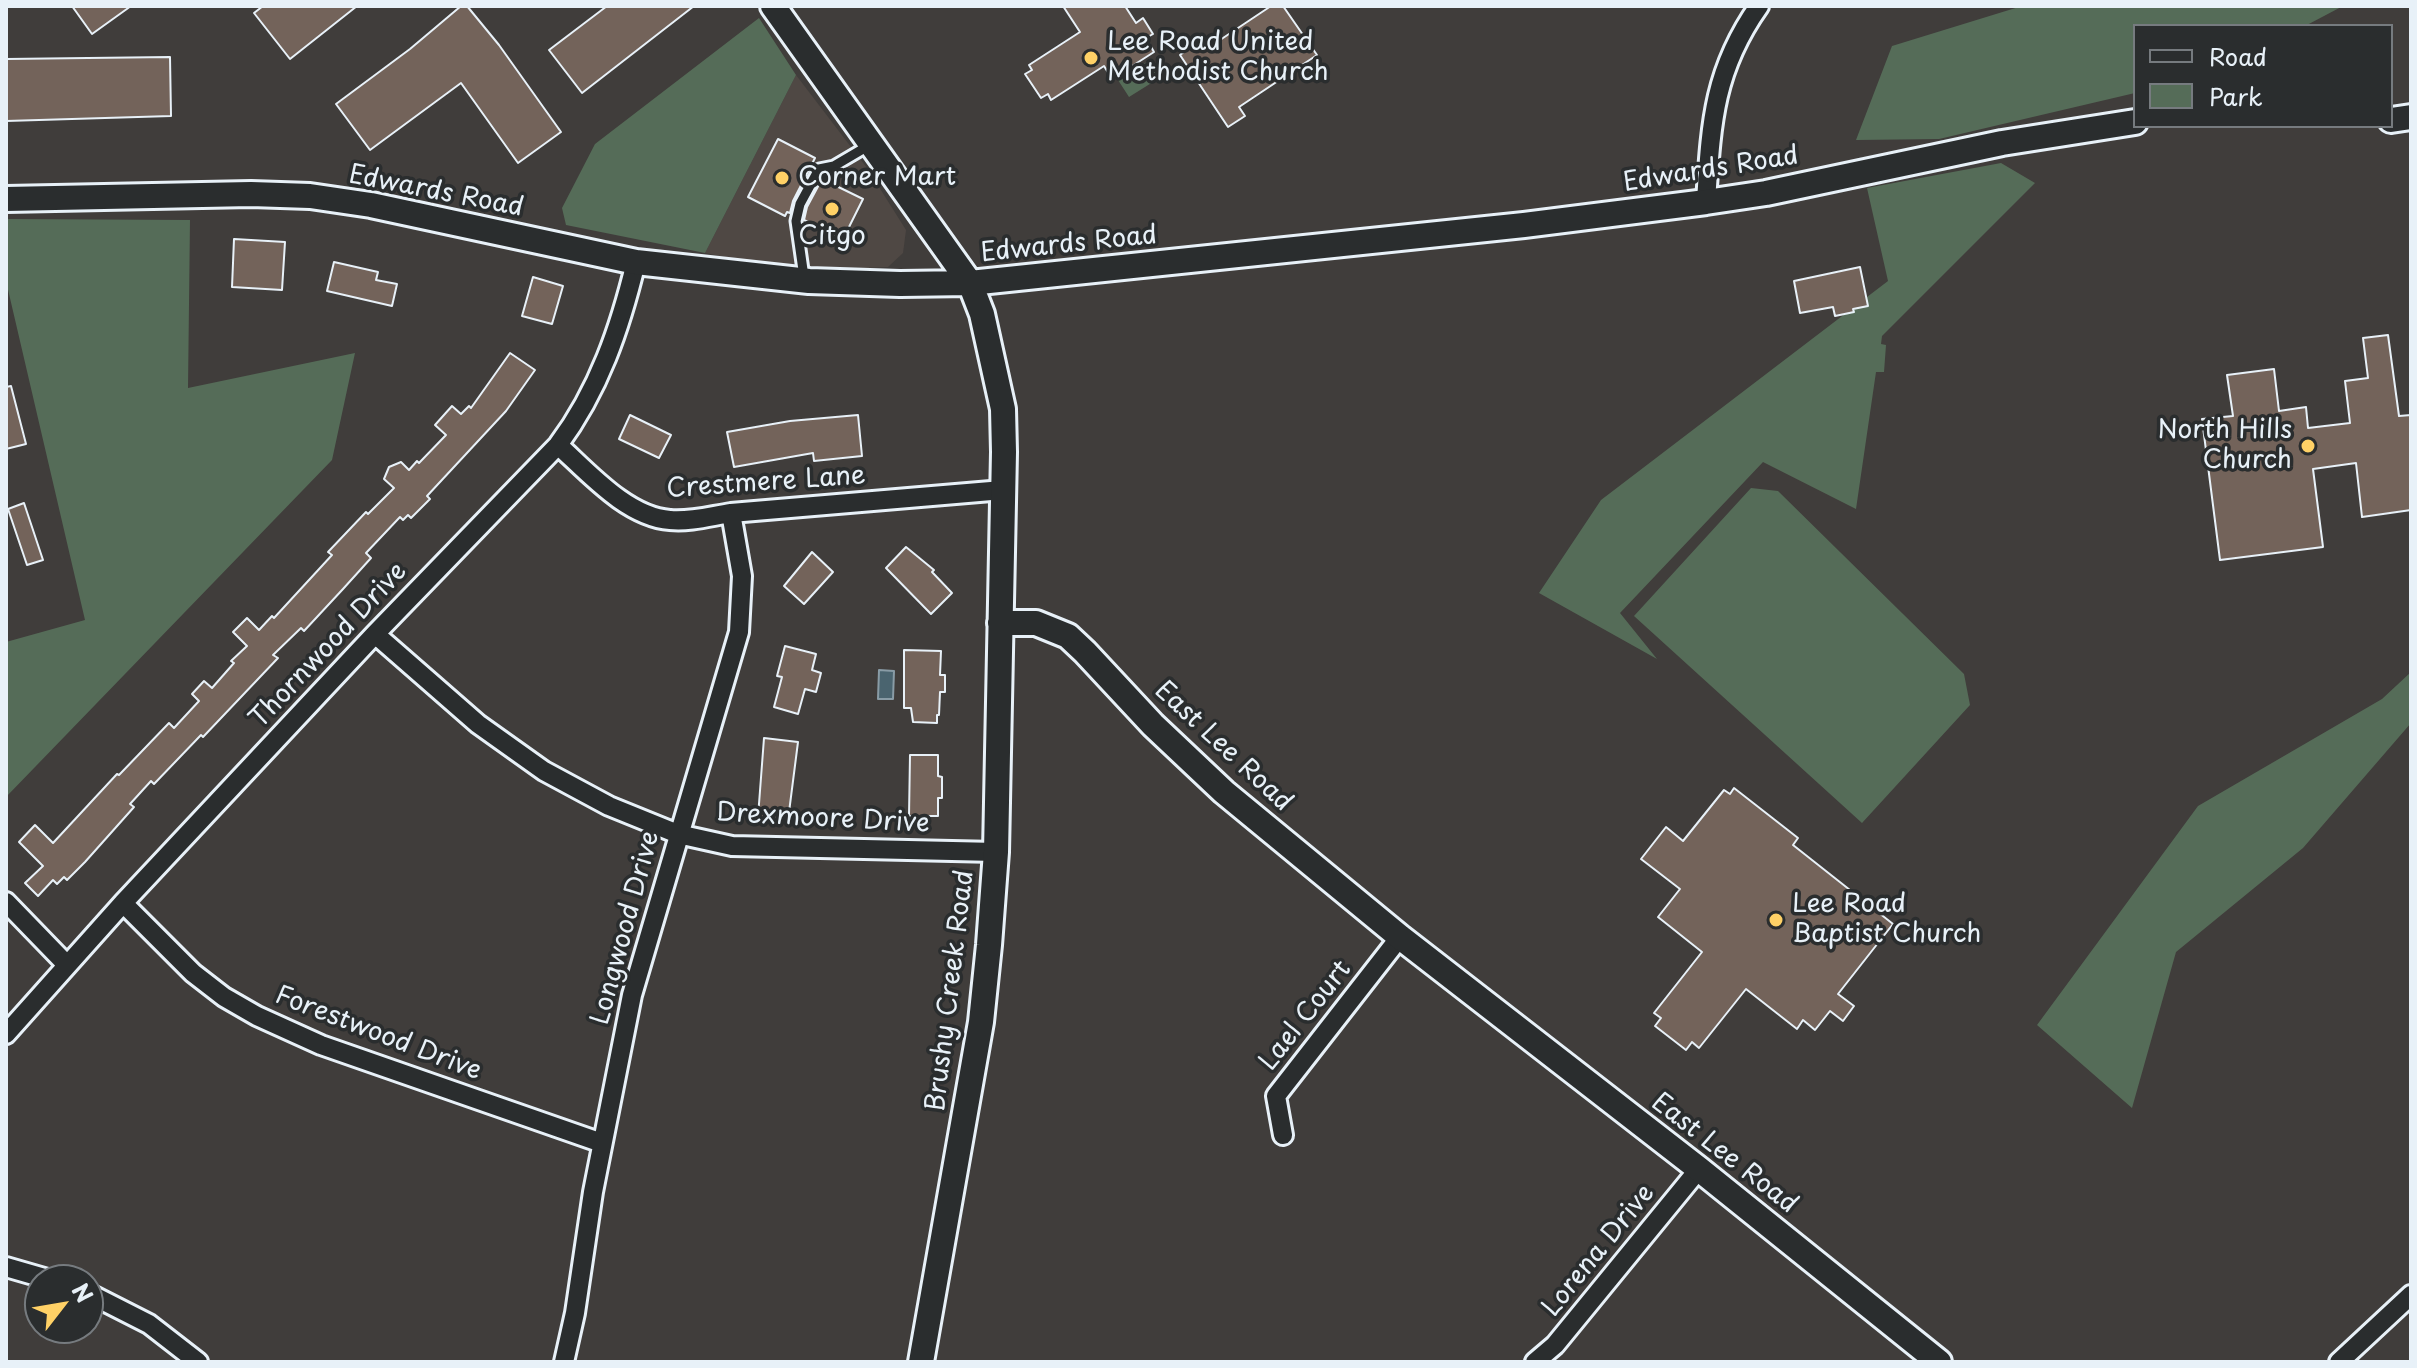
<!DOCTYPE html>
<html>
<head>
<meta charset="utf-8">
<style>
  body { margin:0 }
  #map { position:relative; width:2417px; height:1368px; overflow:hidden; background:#403d3b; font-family:"Playpen Sans",sans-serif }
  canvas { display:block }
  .frame { position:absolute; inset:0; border:8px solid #e8f1f8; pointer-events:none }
  .legend { position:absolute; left:2133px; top:24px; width:260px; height:104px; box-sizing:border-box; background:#2a2d2e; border:2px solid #767b7f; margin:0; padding:10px 14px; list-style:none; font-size:24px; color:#e8f1f8 }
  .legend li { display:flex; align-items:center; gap:16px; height:40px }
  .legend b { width:40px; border:2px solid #767b7f }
  .north { position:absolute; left:24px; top:1264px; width:80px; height:80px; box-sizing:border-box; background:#2a2d2e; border:2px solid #767b7f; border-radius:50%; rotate:59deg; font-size:22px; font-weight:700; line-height:32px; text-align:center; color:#e8f1f8 }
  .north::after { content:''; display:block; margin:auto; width:28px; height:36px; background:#ffd166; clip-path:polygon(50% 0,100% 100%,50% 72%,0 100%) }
</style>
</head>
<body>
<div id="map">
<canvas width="2417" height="1368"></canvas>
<div class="frame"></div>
<ul class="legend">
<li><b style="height:10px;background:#2a2d2e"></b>Road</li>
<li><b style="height:22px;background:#556c58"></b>Park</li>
</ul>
<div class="north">N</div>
</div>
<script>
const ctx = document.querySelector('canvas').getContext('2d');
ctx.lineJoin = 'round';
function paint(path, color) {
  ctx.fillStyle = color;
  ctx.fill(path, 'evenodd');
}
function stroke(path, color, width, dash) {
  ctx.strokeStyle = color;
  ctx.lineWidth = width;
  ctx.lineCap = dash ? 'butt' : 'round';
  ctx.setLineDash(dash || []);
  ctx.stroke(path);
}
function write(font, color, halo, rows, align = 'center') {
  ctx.font = font + ' "Playpen Sans",sans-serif';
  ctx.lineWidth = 7;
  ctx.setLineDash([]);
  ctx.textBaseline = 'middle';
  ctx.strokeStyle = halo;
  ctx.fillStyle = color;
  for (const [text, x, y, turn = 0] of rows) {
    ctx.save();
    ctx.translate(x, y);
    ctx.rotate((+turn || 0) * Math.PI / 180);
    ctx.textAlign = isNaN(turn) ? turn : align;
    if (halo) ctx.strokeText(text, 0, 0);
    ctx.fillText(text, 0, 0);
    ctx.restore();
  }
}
paint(new Path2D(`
  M 796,75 L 867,168 L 906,230 L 903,253 L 888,267 L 842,269 L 745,261 L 705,253 Z`), '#4f4844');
paint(new Path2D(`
  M 2022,6 L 2343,6 L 2305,26 L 2135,26 L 2135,93 L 1939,139 L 1856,140 L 1892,46 Z
  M 759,18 L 796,75 L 705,253 L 566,225 L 562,208 L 595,144 Z
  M 1150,60 L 1161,77 L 1129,97 L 1118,80 Z
  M 2001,163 L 2035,183 L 1882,336 L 1881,344 L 1886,345 L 1884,372 L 1876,372 L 1856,509 L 1763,462 L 1620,613 L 1657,659 L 1539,593 L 1601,500 L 1888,281 L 1867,188 Z
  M 6,219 L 190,220 L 188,388 L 355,353 L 332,460 L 6,797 L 6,642 L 85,620 L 6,281 Z
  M 1751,488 L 1778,491 L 1964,674 L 1970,705 L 1862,823 L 1634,616 Z
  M 2411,672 L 2411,723 L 2303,848 L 2176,952 L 2132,1108 L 2037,1025 L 2198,806 L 2382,699 Z`), '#556c58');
const water = new Path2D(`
  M 879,670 L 894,671 L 893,699 L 878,699 Z`);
paint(water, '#4a646f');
stroke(water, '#899ca6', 2);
const building = new Path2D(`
  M 72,6 L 131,6 L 92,34 Z
  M 263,6 L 357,6 L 290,59 L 254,13 Z
  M 461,6 L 467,6 L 499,45 L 561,132 L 518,163 L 461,83 L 370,150 L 336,104 L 410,49 Z
  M 607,6 L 694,6 L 582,93 L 549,50 Z
  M 1063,6 L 1125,6 L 1136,23 L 1143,18 L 1153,34 L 1146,38 L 1154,52 L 1112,79 L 1104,66 L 1051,100 L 1048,94 L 1041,98 L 1025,74 L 1032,70 L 1029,65 L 1080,32 Z
  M 1271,6 L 1283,6 L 1317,55 L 1239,107 L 1245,116 L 1228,127 L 1180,55 L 1196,43 L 1202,52 Z
  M 170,57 L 171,116 L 6,121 L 6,59 Z
  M 778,139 L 815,158 L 793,201 L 790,213 L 787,212 L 785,216 L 748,197 Z
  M 822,179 L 863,199 L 843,239 L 804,220 L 807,207 Z
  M 234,239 L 285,242 L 282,290 L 232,287 Z
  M 334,262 L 378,272 L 376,280 L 397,284 L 392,306 L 327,291 Z
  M 1860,267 L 1868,306 L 1853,309 L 1854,312 L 1835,316 L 1833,307 L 1800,313 L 1794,281 Z
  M 533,277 L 563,286 L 552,324 L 522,316 Z
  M 2388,335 L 2399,416 L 2411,415 L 2411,510 L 2362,517 L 2356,463 L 2313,469 L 2323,547 L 2220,560 L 2202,419 L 2233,416 L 2227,375 L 2274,369 L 2279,411 L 2306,407 L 2308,428 L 2350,423 L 2345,381 L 2368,378 L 2363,338 Z
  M 510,353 L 535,370 L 506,411 L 427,496 L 430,499 L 411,518 L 408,515 L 403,520 L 400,517 L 366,553 L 371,558 L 343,589 L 304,631 L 301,628 L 273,655 L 278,658 L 203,737 L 201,735 L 154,784 L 151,781 L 130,804 L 134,807 L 85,862 L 67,880 L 64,877 L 57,884 L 53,880 L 38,896 L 25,883 L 43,866 L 19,842 L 35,825 L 53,843 L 117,774 L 119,775 L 169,723 L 174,728 L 199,701 L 192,694 L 204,681 L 212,688 L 234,663 L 231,661 L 247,646 L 233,632 L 247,618 L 259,630 L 272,616 L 274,618 L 332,555 L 328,552 L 366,512 L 368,514 L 394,488 L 384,479 L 389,467 L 401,462 L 409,470 L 417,461 L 419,463 L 446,435 L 435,425 L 452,406 L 461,414 L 469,406 L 471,408 Z
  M 11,386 L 26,444 L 6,449 L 6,387 Z
  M 630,415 L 671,435 L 659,458 L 619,439 Z
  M 858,415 L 862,456 L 814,461 L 813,453 L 734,467 L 727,432 L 790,421 Z
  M 24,503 L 43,560 L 27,565 L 8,509 Z
  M 906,547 L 934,570 L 932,572 L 952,593 L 931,614 L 886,568 Z
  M 812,552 L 833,572 L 804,604 L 784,586 Z
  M 785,646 L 816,654 L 812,670 L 821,673 L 816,692 L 805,689 L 798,714 L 774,707 L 782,677 L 777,676 Z
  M 904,650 L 941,651 L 940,675 L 945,675 L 945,692 L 940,692 L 939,715 L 937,715 L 937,723 L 913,722 L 911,708 L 904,708 Z
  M 764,738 L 798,742 L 788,820 L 758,817 Z
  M 910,755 L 938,755 L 938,776 L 942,777 L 942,798 L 938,798 L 938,816 L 909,816 Z
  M 1734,788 L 1798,838 L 1793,845 L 1893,924 L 1838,994 L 1854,1006 L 1843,1021 L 1830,1011 L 1815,1030 L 1803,1020 L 1797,1029 L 1746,989 L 1699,1048 L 1692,1042 L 1686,1050 L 1655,1026 L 1661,1018 L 1654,1013 L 1702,952 L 1658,917 L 1680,889 L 1641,859 L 1666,827 L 1683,841 L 1724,790 L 1730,794 Z`);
paint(building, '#73635a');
stroke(building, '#e8f1f8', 2);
const lane = new Path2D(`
  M 804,277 L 796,221 L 800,204 L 819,169 L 834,166 L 868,146`);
const street = new Path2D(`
  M 1706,202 C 1711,125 1713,71 1759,6
  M 558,445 C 588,472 627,517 670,520 C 690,522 711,516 731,513 L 1003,490
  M 375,634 L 478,724 L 544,771 L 609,806 L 678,834 L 732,846 L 996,852
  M 6,902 L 67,965
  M 123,903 L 193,973 L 224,997 L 257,1016 L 321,1045 L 602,1143
  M 6,1034 L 123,903 L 375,634 L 558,445 C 599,390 620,328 636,262
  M 1283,1135 L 1276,1096 L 1400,937
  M 6,1267 L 51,1280
  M 88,1293 L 149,1324 L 198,1362
  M 564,1362 L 575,1313 L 593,1192 L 632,995 L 739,632 L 742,576 L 731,513
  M 1535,1362 L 1555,1345 L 1699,1169
  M 2339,1362 L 2411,1295`);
const secondary = new Path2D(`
  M 773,6 L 970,283 L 982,314 L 1003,409 L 1004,452 L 996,852 L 989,945 L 981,1022 L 921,1362
  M 2391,120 L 2411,117
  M 6,199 L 251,194 L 310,196 L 371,205 L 636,262 L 809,281 L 900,284 L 970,283 L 1524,225 L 1706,202 L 1766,193 L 2002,143 L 2135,122
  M 1000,623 L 1036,623 L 1068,636 L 1085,652 L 1153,725 L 1224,792 L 1400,937 L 1699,1169 L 1939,1362`);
stroke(lane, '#e8f1f8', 15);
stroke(street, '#e8f1f8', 24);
stroke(secondary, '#e8f1f8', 30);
stroke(lane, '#2a2d2e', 9);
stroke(street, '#2a2d2e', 18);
stroke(secondary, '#2a2d2e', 24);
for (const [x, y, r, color] of [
  [1091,58,8,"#ffd166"],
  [782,178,8,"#ffd166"],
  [832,209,8,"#ffd166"],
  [2308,446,8,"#ffd166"],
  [1776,920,8,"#ffd166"]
]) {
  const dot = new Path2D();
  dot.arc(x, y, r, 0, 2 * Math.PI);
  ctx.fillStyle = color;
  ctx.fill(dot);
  stroke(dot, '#2a2d2e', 3);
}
write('26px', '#e8f1f8', '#2a2d2e', [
  ["Lee Road United",1107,43],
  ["Methodist Church",1107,73],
  ["Corner Mart",798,178],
  ["Citgo",832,237,"center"],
  ["North Hills",2292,431,"right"],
  ["Church",2292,461,"right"],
  ["Lee Road",1792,905],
  ["Baptist Church",1792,935]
], 'left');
write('26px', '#e8f1f8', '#2a2d2e', [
  ["Edwards Road",1711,170,-9],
  ["Edwards Road",436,192,11],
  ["Edwards Road",1069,245,-6],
  ["Crestmere Lane",766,483,-4],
  ["Thornwood Drive",329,646,-47],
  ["East Lee Road",1223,747,43],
  ["Drexmoore Drive",823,819,3],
  ["Longwood Drive",626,928,-75],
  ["Brushy Creek Road",951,991,-83],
  ["Lael Court",1306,1016,-52],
  ["Forestwood Drive",378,1034,21],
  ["East Lee Road",1724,1154,38],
  ["Lorena Drive",1599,1251,-51]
]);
</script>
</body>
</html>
